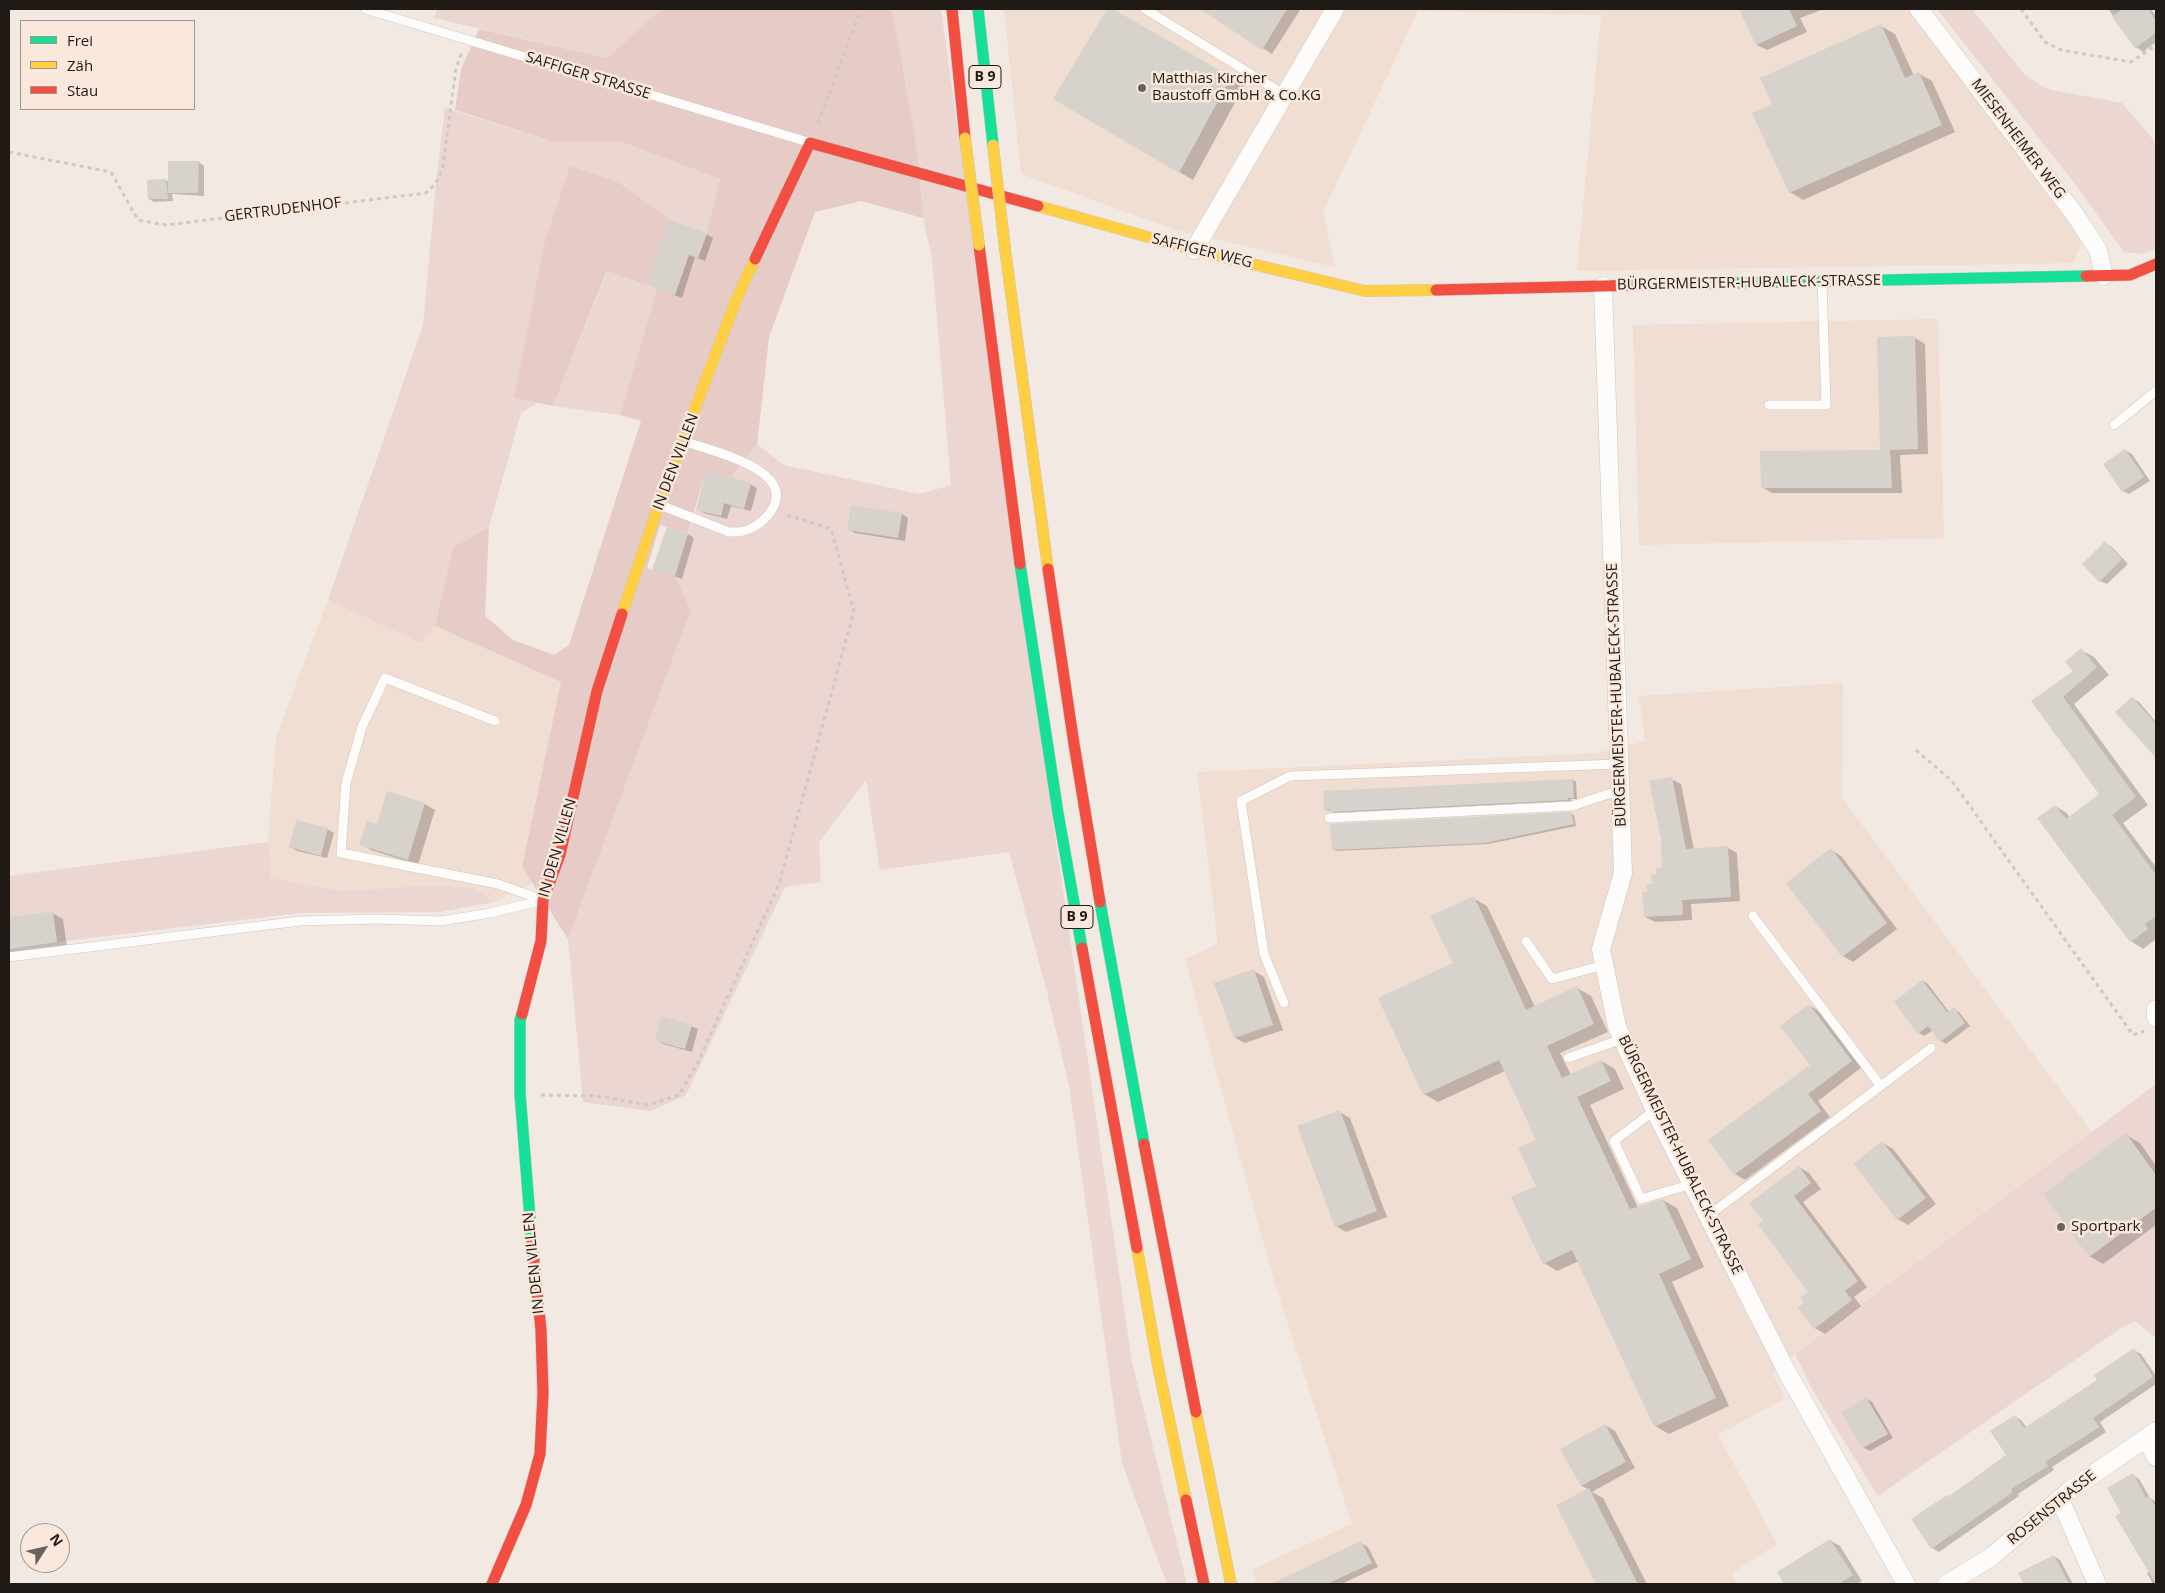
<!DOCTYPE html>
<html>
<head>
<meta charset="utf-8">
<style>
  body { margin:0 }
  #map { position:relative; width:2165px; height:1593px; overflow:hidden; background:#f2e9e2; font-family:"Open Sans",sans-serif }
  canvas { display:block }
  .frame { position:absolute; inset:0; border:10px solid #1f1a15; pointer-events:none }
  .legend { position:absolute; left:20px; top:20px; width:175px; height:90px; box-sizing:border-box; background:#f9e8db; border:1px solid #a2968c; margin:0; padding:6px 9px; list-style:none; font-size:15px; color:#1f1a15 }
  .legend li { display:flex; align-items:center; gap:10px; height:25px }
  .legend b { width:25px; border:1px solid #a2968c }
  .north { position:absolute; left:20px; top:1523px; width:50px; height:50px; box-sizing:border-box; background:#f9e8db; border:1px solid #a2968c; border-radius:50%; rotate:55deg; font-size:14px; font-weight:700; line-height:20px; text-align:center; color:#1f1a15 }
  .north::after { content:''; display:block; margin:auto; width:18px; height:22px; background:#69625d; clip-path:polygon(50% 0,100% 100%,50% 72%,0 100%) }
</style>
</head>
<body>
<div id="map">
<canvas width="2165" height="1593"></canvas>
<div class="frame"></div>
<ul class="legend">
<li><b style="height:6px;background:#16e098"></b>Frei</li>
<li><b style="height:6px;background:#ffcf43"></b>Zäh</li>
<li><b style="height:6px;background:#f24e42"></b>Stau</li>
</ul>
<div class="north">N</div>
</div>
<script>
const ctx = document.querySelector('canvas').getContext('2d');
ctx.lineJoin = 'round';
function paint(path, color) {
  ctx.fillStyle = color;
  ctx.fill(path, 'evenodd');
}
function stroke(path, color, width, dash) {
  ctx.strokeStyle = color;
  ctx.lineWidth = width;
  ctx.lineCap = dash ? 'butt' : 'round';
  ctx.setLineDash(dash || []);
  ctx.stroke(path);
}
function write(font, color, halo, rows, align = 'center') {
  ctx.font = font + ' "Open Sans",sans-serif';
  ctx.lineWidth = 5;
  ctx.setLineDash([]);
  ctx.textBaseline = 'middle';
  ctx.strokeStyle = halo;
  ctx.fillStyle = color;
  for (const [text, x, y, turn = 0] of rows) {
    ctx.save();
    ctx.translate(x, y);
    ctx.rotate((+turn || 0) * Math.PI / 180);
    ctx.textAlign = isNaN(turn) ? turn : align;
    if (halo) ctx.strokeText(text, 0, 0);
    ctx.fillText(text, 0, 0);
    ctx.restore();
  }
}
paint(new Path2D(`
  M 1004,9 L 1912,9 L 2083,238 L 2074,263 L 1577,271 L 1601,15 L 1418,11 L 1323,212 L 1335,267 L 1176,230 L 1021,174 Z
  M 1938,319 L 1944,538 L 1639,545 L 1633,325 Z
  M 328,600 L 422,642 L 435,626 L 561,682 L 522,867 L 533,883 L 495,902 L 473,888 L 434,885 L 341,891 L 270,878 L 268,842 L 276,737 Z
  M 1843,683 L 1842,798 L 2092,1132 L 1795,1354 L 1773,1374 L 1785,1398 L 1718,1435 L 1777,1544 L 1732,1573 L 1737,1584 L 1256,1584 L 1253,1569 L 1352,1524 L 1273,1277 L 1185,959 L 1218,944 L 1197,772 L 1598,753 L 1645,741 L 1639,696 Z`), '#efded1');
paint(new Path2D(`
  M 437,9 L 661,9 L 607,58 L 434,18 Z
  M 892,9 L 941,9 L 1057,849 L 1132,1362 L 1187,1584 L 1167,1584 L 1122,1463 L 1069,1086 L 1047,992 L 1009,852 L 880,870 L 866,780 L 819,842 L 821,882 L 785,887 L 686,1095 L 651,1111 L 583,1102 L 568,939 L 691,610 L 675,576 L 696,510 L 721,516 L 731,477 L 757,444 L 784,465 L 919,494 L 951,485 L 932,258 L 923,218 Z
  M 1937,9 L 1972,9 L 2025,75 L 2047,89 L 2122,103 L 2156,143 L 2156,248 L 2143,254 L 2124,252 L 2072,180 Z
  M 445,108 L 555,142 L 619,141 L 720,179 L 707,233 L 669,219 L 620,183 L 514,398 L 537,403 L 521,413 L 489,527 L 453,547 L 435,626 L 422,643 L 328,600 L 423,325 L 436,183 Z
  M 608,271 L 657,289 L 620,415 L 553,406 Z
  M 268,842 L 271,878 L 341,891 L 434,885 L 473,888 L 495,902 L 440,912 L 300,913 L 57,942 L 52,911 L 9,917 L 9,876 Z
  M 2156,1084 L 2156,1338 L 2135,1321 L 2121,1328 L 1878,1496 L 1812,1389 L 1795,1354 Z`), '#ebd6d2');
paint(new Path2D(`
  M 661,9 L 892,9 L 916,144 L 923,218 L 861,201 L 815,212 L 769,337 L 757,444 L 731,477 L 706,470 L 688,533 L 660,525 L 647,568 L 675,576 L 691,610 L 568,939 L 522,867 L 561,682 L 435,626 L 453,547 L 489,527 L 485,616 L 513,640 L 554,655 L 569,645 L 641,421 L 620,415 L 657,289 L 675,295 L 654,265 L 647,285 L 607,271 L 553,406 L 514,398 L 544,245 L 570,166 L 620,183 L 669,219 L 698,258 L 707,233 L 720,179 L 619,141 L 555,142 L 455,110 L 461,69 L 479,29 L 607,58 Z`), '#e7cbc6');
paint(new Path2D(`
  M 1202,9 L 1297,9 L 1300,10 L 1272,54 Z
  M 1740,9 L 1824,9 L 1800,18 L 1807,32 L 1767,50 L 1757,45 Z
  M 2108,9 L 2151,9 L 2156,16 L 2156,42 L 2143,52 L 2136,47 Z
  M 1130,20 L 1244,86 L 1193,180 L 1055,99 Z
  M 1881,26 L 1895,34 L 1914,76 L 1918,73 L 1932,81 L 1955,132 L 1803,200 L 1790,192 L 1773,105 Z
  M 199,162 L 204,166 L 204,196 L 172,194 L 173,201 L 154,202 L 149,199 L 166,180 L 169,182 Z
  M 706,234 L 713,238 L 705,261 L 695,257 L 682,298 L 648,285 Z
  M 1915,338 L 1925,344 L 1928,454 L 1900,455 L 1902,493 L 1772,493 L 1762,487 L 1881,451 L 1878,339 Z
  M 2125,450 L 2132,454 L 2150,481 L 2129,494 L 2123,491 Z
  M 750,484 L 757,488 L 751,511 L 731,506 L 727,519 L 704,513 L 697,509 Z
  M 902,514 L 908,518 L 905,541 L 855,533 L 848,529 Z
  M 688,534 L 694,538 L 682,579 L 654,569 Z
  M 2105,543 L 2112,547 L 2128,564 L 2107,584 L 2100,581 Z
  M 2081,650 L 2094,657 L 2109,675 L 2074,704 L 2148,805 L 2123,823 L 2156,867 L 2156,939 L 2143,949 L 2131,941 L 2055,806 L 2067,813 L 2070,818 L 2101,795 L 2033,701 L 2074,671 Z
  M 2132,698 L 2139,702 L 2156,722 L 2156,757 L 2117,712 Z
  M 1671,779 L 1681,784 L 1694,850 L 1728,848 L 1737,853 L 1740,901 L 1691,904 L 1692,920 L 1655,922 L 1645,917 L 1649,893 L 1664,868 Z
  M 1573,780 L 1576,782 L 1577,799 L 1570,799 L 1571,801 L 1334,813 L 1325,809 Z
  M 388,792 L 425,804 L 435,810 L 418,865 L 371,850 L 361,844 L 377,826 Z
  M 1571,814 L 1574,815 L 1576,826 L 1488,844 L 1336,851 L 1333,849 Z
  M 327,829 L 334,833 L 327,858 L 297,851 L 290,847 Z
  M 1831,850 L 1841,856 L 1897,929 L 1853,962 L 1843,956 Z
  M 1473,898 L 1487,906 L 1535,1007 L 1577,988 L 1591,996 L 1608,1032 L 1560,1053 L 1571,1075 L 1601,1061 L 1615,1069 L 1624,1089 L 1590,1105 L 1638,1208 L 1663,1200 L 1677,1208 L 1704,1267 L 1672,1282 L 1729,1406 L 1669,1434 L 1655,1426 L 1579,1261 L 1557,1271 L 1544,1263 L 1537,1187 L 1537,1140 L 1505,1071 L 1438,1102 L 1424,1094 L 1454,964 Z
  M 52,913 L 63,919 L 67,947 L 9,954 L 9,919 Z
  M 1254,971 L 1264,977 L 1283,1030 L 1245,1043 L 1235,1038 Z
  M 1923,981 L 1928,984 L 1949,1012 L 1954,1009 L 1959,1012 L 1970,1026 L 1946,1044 L 1941,1041 L 1933,1030 L 1924,1036 L 1919,1033 L 1896,1002 Z
  M 1809,1005 L 1819,1011 L 1862,1067 L 1818,1101 L 1830,1117 L 1745,1180 L 1735,1174 L 1710,1140 L 1811,1065 Z
  M 691,1026 L 698,1029 L 692,1052 L 663,1044 L 656,1040 Z
  M 1340,1112 L 1350,1118 L 1387,1217 L 1346,1232 L 1336,1226 Z
  M 2126,1135 L 2140,1143 L 2156,1166 L 2156,1225 L 2103,1264 L 2089,1256 Z
  M 1883,1143 L 1893,1149 L 1936,1204 L 1908,1225 L 1898,1219 L 1856,1164 Z
  M 1799,1167 L 1809,1173 L 1821,1189 L 1803,1202 L 1867,1287 L 1854,1297 L 1861,1306 L 1825,1334 L 1815,1328 L 1806,1303 L 1810,1293 L 1765,1222 Z
  M 2134,1350 L 2141,1354 L 2156,1376 L 2156,1384 L 2100,1422 L 2106,1432 L 2052,1467 L 2054,1470 L 2018,1494 L 2019,1496 L 1939,1552 L 1932,1548 L 1949,1498 L 2007,1455 L 2015,1416 L 2022,1421 L 2027,1428 L 2099,1381 Z
  M 1866,1398 L 1872,1402 L 1893,1438 L 1870,1451 L 1864,1448 Z
  M 1605,1425 L 1615,1431 L 1635,1468 L 1592,1492 L 1603,1498 L 1647,1584 L 1598,1584 L 1557,1506 L 1589,1490 L 1582,1486 L 1562,1449 Z
  M 2133,1475 L 2139,1479 L 2150,1498 L 2156,1502 L 2156,1584 L 2153,1584 L 2147,1573 L 2149,1572 L 2123,1513 Z
  M 1830,1540 L 1840,1546 L 1862,1581 L 1857,1584 L 1786,1584 L 1778,1573 Z
  M 1361,1543 L 1368,1547 L 1378,1567 L 1341,1584 L 1295,1584 L 1291,1576 Z
  M 2054,1556 L 2060,1560 L 2073,1584 L 2025,1584 L 2020,1574 Z`), '#0003');
paint(new Path2D(`
  M 1107,9 L 1113,9 L 1231,77 L 1179,173 L 1053,99 Z
  M 1200,9 L 1287,9 L 1262,50 Z
  M 1739,9 L 1789,9 L 1797,26 L 1756,45 Z
  M 2123,9 L 2148,9 L 2156,21 L 2156,33 L 2135,48 L 2112,17 Z
  M 1881,24 L 1905,78 L 1919,72 L 1942,125 L 1789,193 L 1752,113 L 1772,104 L 1760,78 Z
  M 168,161 L 199,161 L 198,193 L 168,193 Z
  M 166,179 L 168,199 L 148,199 L 147,180 Z
  M 669,219 L 707,233 L 698,258 L 689,255 L 675,295 L 647,285 Z
  M 1915,336 L 1918,449 L 1890,450 L 1892,488 L 1761,488 L 1760,451 L 1880,450 L 1877,337 Z
  M 2125,449 L 2144,477 L 2122,492 L 2103,464 Z
  M 706,470 L 751,483 L 744,509 L 724,503 L 721,516 L 696,510 Z
  M 851,505 L 902,513 L 898,538 L 847,530 Z
  M 667,527 L 688,533 L 675,576 L 652,570 Z
  M 2105,541 L 2122,559 L 2099,582 L 2082,564 Z
  M 2081,648 L 2097,667 L 2063,697 L 2136,797 L 2112,815 L 2156,875 L 2156,916 L 2145,924 L 2148,929 L 2130,942 L 2037,818 L 2055,805 L 2066,819 L 2099,794 L 2031,701 L 2073,671 L 2065,662 Z
  M 2132,697 L 2156,724 L 2156,758 L 2115,712 Z
  M 1672,777 L 1686,849 L 1728,846 L 1731,897 L 1682,900 L 1683,915 L 1644,917 L 1642,892 L 1647,891 L 1647,884 L 1652,884 L 1651,875 L 1656,875 L 1656,868 L 1662,867 L 1661,839 L 1649,781 Z
  M 1573,779 L 1574,798 L 1568,798 L 1568,800 L 1330,812 L 1330,809 L 1324,810 L 1323,791 Z
  M 387,791 L 425,803 L 408,860 L 359,845 L 367,821 L 377,824 Z
  M 1571,812 L 1574,824 L 1485,843 L 1332,850 L 1330,824 Z
  M 296,820 L 328,828 L 321,856 L 289,847 Z
  M 1831,848 L 1887,923 L 1842,957 L 1786,883 Z
  M 1474,896 L 1526,1010 L 1577,986 L 1594,1024 L 1547,1046 L 1562,1078 L 1601,1060 L 1611,1081 L 1577,1097 L 1630,1209 L 1663,1199 L 1691,1259 L 1659,1274 L 1716,1398 L 1654,1427 L 1572,1250 L 1543,1264 L 1511,1197 L 1536,1186 L 1518,1148 L 1536,1140 L 1499,1060 L 1423,1095 L 1378,998 L 1453,963 L 1430,916 Z
  M 53,911 L 57,942 L 9,949 L 9,917 Z
  M 1254,969 L 1273,1025 L 1234,1038 L 1214,983 Z
  M 1922,980 L 1947,1012 L 1954,1007 L 1965,1023 L 1940,1042 L 1928,1026 L 1918,1034 L 1894,1002 Z
  M 1809,1004 L 1852,1061 L 1808,1094 L 1821,1111 L 1734,1175 L 1708,1140 L 1810,1065 L 1780,1026 Z
  M 661,1016 L 692,1025 L 685,1049 L 655,1041 Z
  M 1340,1110 L 1377,1211 L 1335,1227 L 1297,1126 Z
  M 2126,1133 L 2156,1175 L 2156,1208 L 2089,1257 L 2043,1194 Z
  M 1882,1141 L 1926,1198 L 1897,1220 L 1854,1164 Z
  M 1799,1166 L 1811,1183 L 1794,1196 L 1858,1281 L 1845,1291 L 1852,1300 L 1814,1329 L 1798,1308 L 1804,1303 L 1800,1298 L 1808,1292 L 1758,1224 L 1763,1221 L 1749,1203 Z
  M 2134,1348 L 2153,1377 L 2093,1418 L 2099,1427 L 2045,1462 L 2048,1466 L 2011,1489 L 2013,1492 L 1931,1549 L 1911,1519 L 1947,1495 L 1948,1497 L 2006,1455 L 1990,1431 L 2015,1415 L 2024,1428 L 2097,1380 L 2094,1375 Z
  M 1866,1397 L 1888,1434 L 1863,1448 L 1841,1412 Z
  M 1605,1424 L 1626,1462 L 1581,1486 L 1560,1449 Z
  M 2133,1473 L 2146,1498 L 2149,1496 L 2156,1508 L 2156,1584 L 2115,1516 L 2121,1513 L 2107,1488 Z
  M 1589,1488 L 1638,1584 L 1596,1584 L 1556,1505 Z
  M 1830,1539 L 1853,1575 L 1838,1584 L 1784,1584 L 1777,1572 Z
  M 1361,1541 L 1372,1563 L 1327,1584 L 1271,1584 Z
  M 2054,1555 L 2069,1584 L 2024,1584 L 2018,1573 Z`), '#d8d2cc');
const lane = new Path2D(`
  M 365,9 L 808,142
  M 1145,9 L 1285,95
  M 1769,405 L 1826,405 L 1822,282
  M 2114,425 L 2156,391
  M 660,505 L 729,532 C 746,533 758,527 769,514 C 803,470 711,451 683,441
  M 495,721 L 385,678 L 362,727 L 346,783 L 341,853 L 498,884 L 543,900
  M 1329,818 L 1572,806 L 1620,790
  M 1753,916 L 1880,1085
  M 1526,941 L 1552,979 L 1604,965
  M 9,957 L 300,921 L 377,919 L 441,921 L 490,913 L 540,901
  M 1284,1003 L 1264,954 L 1241,801 L 1290,776 L 1619,764
  M 1568,1058 L 1622,1039
  M 1655,1110 L 1614,1141 L 1641,1199 L 1692,1184
  M 1708,1216 L 1931,1048`);
const street = new Path2D(`
  M 1919,9 L 2076,216 L 2098,250 L 2104,276
  M 1194,250 L 1335,9
  M 1603,286 L 1623,873 L 1601,949 L 1617,1027 L 1659,1119 L 1787,1372 L 1906,1584
  M 2156,1009 L 2156,1018
  M 2145,1438 L 2156,1457
  M 2060,1499 L 2097,1584
  M 1947,1584 L 1991,1557 L 2069,1491 L 2156,1431`);
const fast = new Path2D(`
  M 978,9 L 993,145
  M 1686,284 L 2086,276
  M 1020,564 L 1058,813 L 1082,948
  M 1100,902 L 1144,1144
  M 522,1014 L 520,1020 L 520,1094 L 532,1243`);
const slow = new Path2D(`
  M 1038,206 L 1194,250 L 1365,291 L 1436,290
  M 1005,249 L 1048,569
  M 622,614 L 659,504 L 736,300 L 755,259
  M 1137,1248 L 1158,1366 L 1186,1500
  M 1196,1412 L 1231,1584`);
const jam = new Path2D(`
  M 952,9 L 965,138
  M 979,245 L 1020,564
  M 755,259 L 810,143 L 1038,206
  M 2086,276 L 2130,275 L 2156,264
  M 1436,290 L 1686,284
  M 1048,569 L 1074,744 L 1100,902
  M 1082,948 L 1137,1248
  M 522,1014 L 541,941 L 543,900 L 560,855 L 597,691 L 622,614
  M 1144,1144 L 1196,1412
  M 1186,1500 L 1204,1584
  M 492,1584 L 526,1505 L 540,1454 L 543,1393 L 541,1330 L 532,1243`);
stroke(lane, '#cdc6c0', 10);
stroke(street, '#cdc6c0', 19);
stroke(fast, '#cdc6c0', 12);
stroke(slow, '#cdc6c0', 12);
stroke(jam, '#cdc6c0', 12);
stroke(new Path2D(`
  M 2021,9 L 2045,42 L 2061,50 L 2131,62 L 2156,45
  M 818,123 L 861,9
  M 9,152 L 111,172 L 138,220 L 166,225 L 426,193 L 436,183 L 443,166 L 456,68 L 462,52
  M 1916,750 L 1952,781 L 2133,1035 L 2144,1031
  M 541,1095 L 597,1096 L 648,1105 L 679,1095 L 698,1062 L 779,884 L 854,611 L 831,529 L 784,514`), '#ccc9c7', 3, [4, 4]);
stroke(lane, '#fdfcfb', 9);
stroke(street, '#fdfcfb', 18);
stroke(fast, '#16e098', 11);
stroke(slow, '#ffcf43', 11);
stroke(jam, '#f24e42', 11);
const slowBridge = new Path2D(`
  M 965,138 L 979,245
  M 993,145 L 1005,249`);
stroke(slowBridge, '#c9c5c1', 12, []);
stroke(slowBridge, '#ffcf43', 11);
for (const [x, y, r, color] of [
  [1142,88,5,"#69625d"],
  [2061,1227,5,"#69625d"]
]) {
  const dot = new Path2D();
  dot.arc(x, y, r, 0, 2 * Math.PI);
  ctx.fillStyle = color;
  ctx.fill(dot);
  stroke(dot, '#f9e8db', 2);
}
for (const [x, y, w] of [
  [985,77,32],
  [1077,917,32]
]) {
  const box = new Path2D();
  box.roundRect(x - w / 2, y - 11.5, w, 23, 4);
  ctx.fillStyle = '#f9e8db';
  ctx.fill(box);
  stroke(box, '#1f1a15', 1);
}
write('bold 14px', '#1f1a15', null, [
  ["B 9",985,77],
  ["B 9",1077,917]
]);
write('15px', '#1f1a15', '#f9e8db', [
  ["SAFFIGER STRASSE",588,76,17],
  ["MIESENHEIMER WEG",2018,139,53],
  ["GERTRUDENHOF",283,210,-7],
  ["SAFFIGER WEG",1202,251,14],
  ["BÜRGERMEISTER-HUBALECK-STRASSE",1749,283,-1],
  ["IN DEN VILLEN",676,462,-69],
  ["BÜRGERMEISTER-HUBALECK-STRASSE",1617,695,-92],
  ["IN DEN VILLEN",558,848,-74],
  ["BÜRGERMEISTER-HUBALECK-STRASSE",1680,1155,64],
  ["IN DEN VILLEN",534,1263,-96],
  ["ROSENSTRASSE",2052,1508,-39]
]);
write('15px', '#1f1a15', '#f9e8db', [
  ["Matthias Kircher",1152,79],
  ["Baustoff GmbH & Co.KG",1152,96],
  ["Sportpark",2071,1227]
], 'left');
</script>
</body>
</html>
